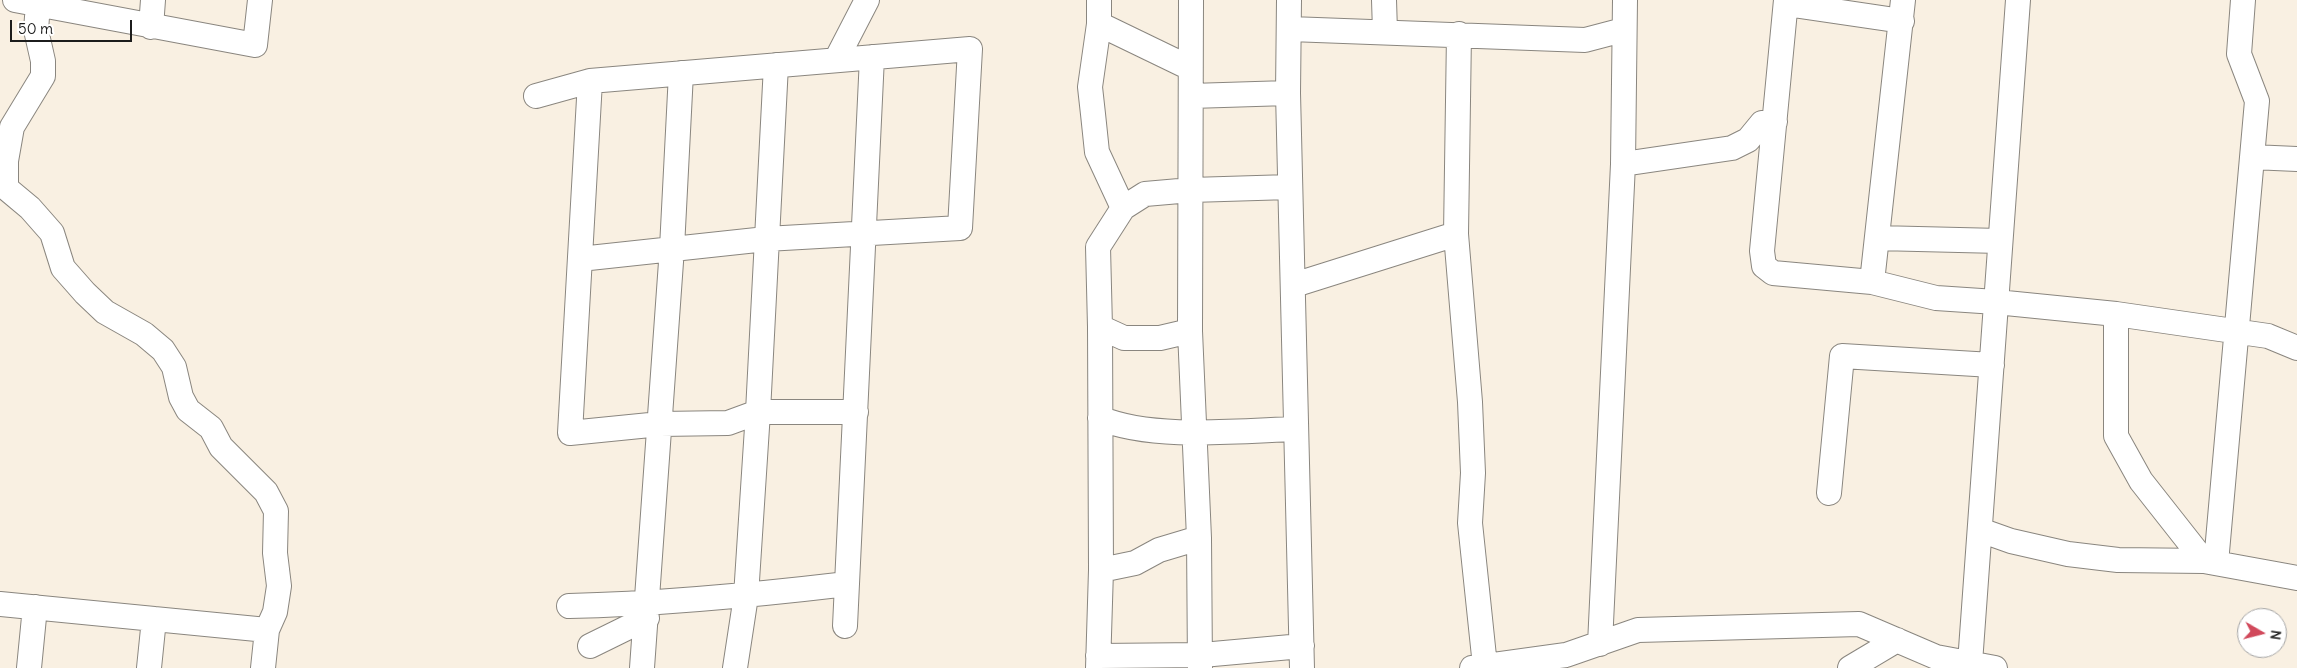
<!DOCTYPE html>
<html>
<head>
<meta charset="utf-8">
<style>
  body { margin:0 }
  #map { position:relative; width:2297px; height:668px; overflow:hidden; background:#f9f0e2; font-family:Delius,sans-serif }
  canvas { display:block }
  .north { position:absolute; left:2237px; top:608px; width:50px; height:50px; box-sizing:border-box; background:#fff; border:1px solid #a4a4a4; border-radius:50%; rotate:98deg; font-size:14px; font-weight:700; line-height:20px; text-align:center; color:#1c1c1c }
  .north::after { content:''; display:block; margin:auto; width:18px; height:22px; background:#d1495b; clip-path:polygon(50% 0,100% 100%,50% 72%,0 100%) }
  .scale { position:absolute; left:10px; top:20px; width:122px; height:22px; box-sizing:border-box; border:2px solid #1c1c1c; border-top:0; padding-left:6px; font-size:15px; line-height:18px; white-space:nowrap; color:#1c1c1c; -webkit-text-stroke:4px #fff; paint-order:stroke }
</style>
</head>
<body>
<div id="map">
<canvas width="2297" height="668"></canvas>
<div class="north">N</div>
<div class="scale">50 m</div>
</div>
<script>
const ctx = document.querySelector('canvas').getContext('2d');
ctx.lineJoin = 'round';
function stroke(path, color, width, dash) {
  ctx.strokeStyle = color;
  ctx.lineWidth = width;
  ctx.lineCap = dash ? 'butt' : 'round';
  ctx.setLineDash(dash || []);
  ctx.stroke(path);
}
const minor = new Path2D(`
  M 15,0 L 255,45 L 260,0
  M 1099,0 L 1099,24 L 1090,87 L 1093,114 L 1097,152 L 1123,208
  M 1191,0 L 1190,331 L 1199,538 L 1200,668
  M 1289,0 L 1288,93 L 1302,668
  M 1384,0 L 1385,31
  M 1786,0 L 1762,251 L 1764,266 L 1773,273 L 1872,282 L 1936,298 L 1996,302 L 2116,314 L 2268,336 L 2297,348
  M 38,4 L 36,30 L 43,61 L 43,76 L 12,127 L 6,161 L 6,188 L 30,208 L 52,233 L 63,268 L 85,293 L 105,312 L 144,334 L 163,350 L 174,367 L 181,397 L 188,410 L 211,428 L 221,447 L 266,492 L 276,511 L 275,553 L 279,586 L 275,612 L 267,630 L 263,668
  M 1786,4 L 1902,21
  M 1099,24 L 1190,68
  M 151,27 L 153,0
  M 1290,29 L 1585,40 L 1623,30
  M 1459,34 L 1456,234 L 1470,402 L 1473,473 L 1470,523 L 1485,666
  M 836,60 L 867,0
  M 590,81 L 570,433 L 660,424 L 728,423 L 758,412 L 856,412
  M 536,96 L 590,81 L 970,49 L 960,228 L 766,239 L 580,259
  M 1191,96 L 1288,93
  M 2252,157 L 2297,159
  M 1623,164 L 1732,148 L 1748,140 L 1762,123 L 1775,122
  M 1877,238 L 2000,241
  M 1872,282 L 1903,0
  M 1294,285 L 1456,234
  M 2116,314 L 2116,436 L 2141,481 L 2204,561
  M 1100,327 L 1124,338 L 1160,338 L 1190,331
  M 1100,418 C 1150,440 1239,431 1295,429
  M 1829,493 L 1842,356 L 1992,365
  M 1980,530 L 2011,541 L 2068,554 L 2118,560 L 2204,561 L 2297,578
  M 2216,563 L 2257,101 L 2239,54 L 2243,0
  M 1101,570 L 1135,563 L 1159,550 L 1199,538
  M 0,604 L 267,630
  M 569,606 C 663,604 754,595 847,584
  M 845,626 L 872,57
  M 1600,644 L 1623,164 L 1625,0
  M 590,646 L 647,618
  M 1098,656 L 1202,655 L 1302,646
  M 1970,663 L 2018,0
  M 29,668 L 35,607
  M 149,668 L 154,619
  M 642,668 L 672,248 L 681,73
  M 735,668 L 746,596 L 758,412 L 776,65
  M 1098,668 L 1101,570 L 1100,327 L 1098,247 L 1123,208 L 1145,194 L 1191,190 L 1290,187
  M 1472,668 L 1566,655 L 1638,630 L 1859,624 L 1936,657 L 1995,668
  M 1850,668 L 1897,640`);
stroke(minor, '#8a867f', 26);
stroke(minor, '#fff', 24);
</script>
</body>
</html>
